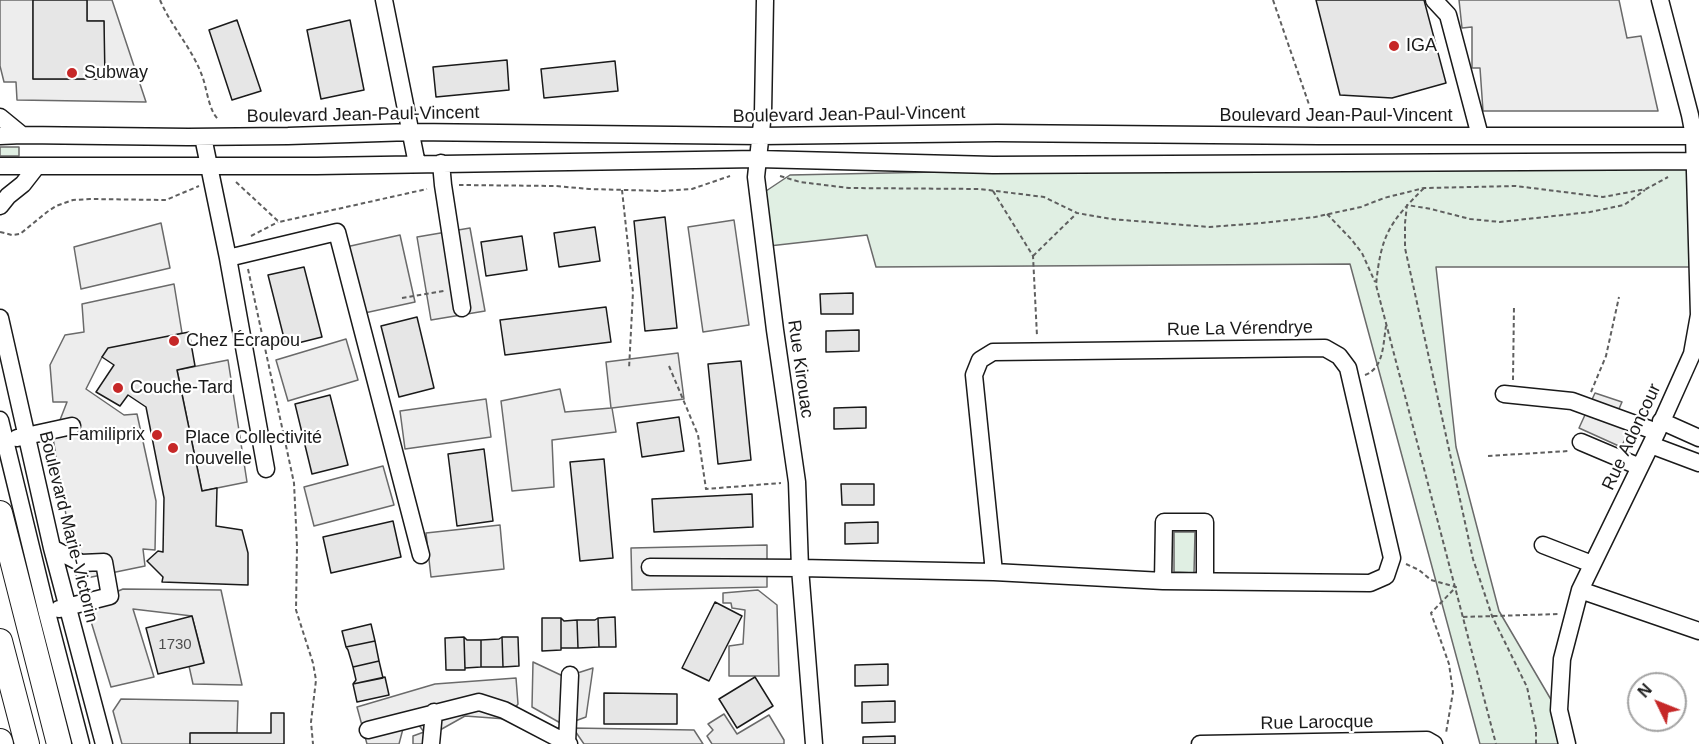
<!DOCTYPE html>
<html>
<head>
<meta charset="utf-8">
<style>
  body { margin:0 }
  #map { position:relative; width:1699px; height:744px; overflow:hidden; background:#fff; font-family:Helvetica,sans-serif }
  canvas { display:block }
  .north { position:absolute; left:1627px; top:672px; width:60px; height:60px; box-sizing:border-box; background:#fff; border:2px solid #a3a3a3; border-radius:50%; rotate:313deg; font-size:16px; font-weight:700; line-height:24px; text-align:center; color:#1a1a1a }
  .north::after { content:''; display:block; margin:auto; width:21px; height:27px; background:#c62828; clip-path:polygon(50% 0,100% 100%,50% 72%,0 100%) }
</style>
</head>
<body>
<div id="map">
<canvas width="1699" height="744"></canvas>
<div class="north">N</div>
</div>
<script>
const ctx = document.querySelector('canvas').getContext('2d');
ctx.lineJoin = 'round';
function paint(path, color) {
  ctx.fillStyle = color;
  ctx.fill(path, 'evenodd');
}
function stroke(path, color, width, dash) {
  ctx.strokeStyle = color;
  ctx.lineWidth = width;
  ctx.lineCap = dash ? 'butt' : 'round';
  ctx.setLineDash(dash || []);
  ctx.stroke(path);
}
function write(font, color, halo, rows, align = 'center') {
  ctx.font = font + ' Helvetica,sans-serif';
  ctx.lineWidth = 4.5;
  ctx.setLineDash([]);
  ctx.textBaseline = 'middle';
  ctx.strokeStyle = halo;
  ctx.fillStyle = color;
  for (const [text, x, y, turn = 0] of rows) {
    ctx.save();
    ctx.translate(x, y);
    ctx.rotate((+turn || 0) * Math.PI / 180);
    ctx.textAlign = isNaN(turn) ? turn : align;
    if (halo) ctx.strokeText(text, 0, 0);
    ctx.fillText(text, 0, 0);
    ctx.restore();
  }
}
const green = new Path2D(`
  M 0,147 L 19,147 L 19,156 L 0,156 Z
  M 1696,161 L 1698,267 L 1436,267 L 1456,447 L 1499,611 L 1553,703 L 1563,744 L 1480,744 L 1350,264 L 876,267 L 867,235 L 769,246 L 763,193 L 790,175 L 1325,164 Z
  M 1174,532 L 1195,532 L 1194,573 L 1174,572 Z`);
paint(green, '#e0efe3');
stroke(green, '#6a6a6a', 1.5);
const parking = new Path2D(`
  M 0,0 L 33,0 L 33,79 L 104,79 L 104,21 L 87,21 L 87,0 L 112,0 L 146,102 L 17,100 L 16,82 L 4,82 L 0,66 Z
  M 1459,0 L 1619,0 L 1627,38 L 1641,36 L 1658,111 L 1483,111 L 1480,68 L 1472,68 L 1472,27 L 1462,28 Z
  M 734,220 L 749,325 L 703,332 L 688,227 Z
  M 161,223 L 170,268 L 81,289 L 74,247 Z
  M 470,228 L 485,311 L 431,320 L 417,237 Z
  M 400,235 L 415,302 L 360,314 L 346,247 Z
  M 174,284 L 182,333 L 102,357 L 86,389 L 124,415 L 137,414 L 156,501 L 155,550 L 143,549 L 145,566 L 77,580 L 53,438 L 67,402 L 53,402 L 50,365 L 65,335 L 84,332 L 82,304 Z
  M 346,339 L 358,380 L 288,401 L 276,360 Z
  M 678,353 L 684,399 L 612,408 L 616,432 L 552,440 L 554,487 L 512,491 L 501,401 L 560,389 L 565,412 L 611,408 L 606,362 Z
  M 228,360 L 247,482 L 202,491 L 177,370 Z
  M 1595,393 L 1622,402 L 1618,411 L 1636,419 L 1621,447 L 1579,428 Z
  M 486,399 L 491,437 L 405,449 L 400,411 Z
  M 383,466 L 394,505 L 314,526 L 304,487 Z
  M 500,525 L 504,569 L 431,577 L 426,533 Z
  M 767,545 L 767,587 L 632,590 L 631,548 Z
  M 123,589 L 221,590 L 242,685 L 193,684 L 189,666 L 204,662 L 192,616 L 133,609 L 154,677 L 111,687 L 86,605 Z
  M 758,590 L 777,605 L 779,676 L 729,676 L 729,646 L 743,644 L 745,610 L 732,608 L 731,603 L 723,603 L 723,593 Z
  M 533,662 L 565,677 L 593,668 L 586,717 L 564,725 L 532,707 Z
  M 516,678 L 518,704 L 506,719 L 465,716 L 440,730 L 438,744 L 413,744 L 413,736 L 424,732 L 418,724 L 404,725 L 399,744 L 367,744 L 357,707 L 435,684 Z
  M 121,699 L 238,701 L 237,733 L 191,733 L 190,744 L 122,744 L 113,711 Z
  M 724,714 L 737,734 L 769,715 L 784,740 L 784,744 L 712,744 L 707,736 L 713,730 L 708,724 Z
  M 573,728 L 694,730 L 703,744 L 584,744 Z`);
paint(parking, '#ededed');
stroke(parking, '#6a6a6a', 1.5);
const building = new Path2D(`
  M 33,0 L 87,0 L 87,21 L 104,21 L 105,79 L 33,79 Z
  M 1316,0 L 1424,0 L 1446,83 L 1392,98 L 1340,95 Z
  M 237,20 L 261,91 L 232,100 L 209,30 Z
  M 350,20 L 364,90 L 321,99 L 307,30 Z
  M 507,60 L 509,90 L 436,97 L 433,67 Z
  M 615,61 L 618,91 L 544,98 L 541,69 Z
  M 665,217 L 677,328 L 645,331 L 634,221 Z
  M 595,227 L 600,261 L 559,267 L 554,233 Z
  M 522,236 L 527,270 L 486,276 L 481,242 Z
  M 304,267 L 322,337 L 286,346 L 268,275 Z
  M 853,293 L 853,314 L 821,314 L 820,294 Z
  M 606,307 L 611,342 L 505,355 L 500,320 Z
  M 417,317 L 434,388 L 399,397 L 381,326 Z
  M 859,330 L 859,351 L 826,352 L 826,331 Z
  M 189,332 L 195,366 L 177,370 L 202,491 L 217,488 L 216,526 L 242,530 L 248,553 L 248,585 L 162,582 L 163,577 L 147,561 L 158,551 L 163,552 L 164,498 L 146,407 L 128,395 L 120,406 L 96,392 L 114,365 L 102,357 L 108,348 Z
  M 741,361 L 751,460 L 718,464 L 708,364 Z
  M 330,395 L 348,465 L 312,474 L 295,404 Z
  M 866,407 L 866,428 L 834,429 L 834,408 Z
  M 679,417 L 684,451 L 642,457 L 637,423 Z
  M 484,449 L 493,521 L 457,526 L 448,454 Z
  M 604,459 L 613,558 L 580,561 L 570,462 Z
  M 841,484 L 874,484 L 874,505 L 842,505 Z
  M 752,494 L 753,527 L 654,532 L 652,499 Z
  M 393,521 L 401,557 L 331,573 L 323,537 Z
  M 878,522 L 878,543 L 845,544 L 845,523 Z
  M 715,602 L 742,616 L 709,681 L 682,668 Z
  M 192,616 L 204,663 L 158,674 L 146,628 Z
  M 615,617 L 616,647 L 599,647 L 598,618 Z
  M 542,618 L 561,618 L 561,650 L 542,651 Z
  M 561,618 L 564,621 L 577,620 L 578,648 L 561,648 Z
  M 598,618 L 599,647 L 578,648 L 577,620 L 595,620 Z
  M 371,624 L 375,641 L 346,647 L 342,631 Z
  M 464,637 L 467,640 L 481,640 L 481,667 L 465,668 Z
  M 464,637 L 465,670 L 446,670 L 445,638 Z
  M 502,637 L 518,637 L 519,666 L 503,667 Z
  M 502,637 L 503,667 L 481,667 L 481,640 L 499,639 Z
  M 375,641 L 379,661 L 353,667 L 348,650 L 346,647 Z
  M 379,661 L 383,678 L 353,684 L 356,680 L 353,667 Z
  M 888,664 L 888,685 L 855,686 L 855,665 Z
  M 385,677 L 389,695 L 357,702 L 353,684 Z
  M 755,677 L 773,706 L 737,728 L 719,699 Z
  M 604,693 L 677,694 L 677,724 L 604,724 Z
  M 895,701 L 895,722 L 862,723 L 862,702 Z
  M 271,713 L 284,713 L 284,744 L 190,744 L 190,733 L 271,733 Z
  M 895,736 L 895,744 L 863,744 L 863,737 Z`);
paint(building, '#e6e6e6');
stroke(building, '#1a1a1a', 1.5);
const minor = new Path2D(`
  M 384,0 L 417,164
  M 765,0 L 763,113 L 756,177 L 775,330 L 797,482 L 800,568 L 814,744
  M 1434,0 L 1448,15 L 1480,136
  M 0,117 L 22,135
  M 0,136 L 22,135 L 188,137 L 288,136 L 412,132 L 761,136 L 997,133 L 1319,136 L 1699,136
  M 203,137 L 228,258 L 266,469
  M 441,163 L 443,185 L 462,308
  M 0,166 L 317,166 L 758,159 L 993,165 L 1699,161
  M 0,206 L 8,196 L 23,184 L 37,166
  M 228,258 L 337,232 L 421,555
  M 0,318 L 52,548 L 104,744
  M 1504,394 L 1572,401 L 1657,432
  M 0,420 L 47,613 L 81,744
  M 1661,421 L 1699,438
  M 17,438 L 72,426
  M 1581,442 L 1640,467
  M 1651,445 L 1699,463
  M 1543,545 L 1592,564
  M 52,548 L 81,563 L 104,562 L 110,596 L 59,609
  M 650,567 L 800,568 L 994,572 L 1163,581 L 1370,583 L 1386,576 L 1392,558 L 1348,368 L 1339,356 L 1325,348 L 993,352 L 980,360 L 974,375 L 994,572
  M 1163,581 L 1164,522 L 1205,522 L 1205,581
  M 1580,590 L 1699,631
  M 368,730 L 479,702 L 504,710 L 569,744
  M 567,743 L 570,675
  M 431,744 L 434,712
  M 1200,744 L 1427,740 L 1434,744
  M 1567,744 L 1559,710 L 1562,659 L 1580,590 L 1657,432 L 1692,354 L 1699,315 L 1694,136 L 1690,115 L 1660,0`);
const highway = new Path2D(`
  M 0,513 L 59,744
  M 0,641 L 27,744
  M 0,741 L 1,744`);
stroke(minor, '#1a1a1a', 19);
stroke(highway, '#1a1a1a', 26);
stroke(new Path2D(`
  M 160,0 C 171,26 191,47 201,73 C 207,86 208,111 219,120
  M 1273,0 L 1314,119
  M 780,176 L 800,182 L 849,188 L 980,189 L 1044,197 L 1077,213 L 1111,219 L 1209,227 L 1262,223 L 1315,217 L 1361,207 L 1384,198 L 1424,188 L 1516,186 L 1603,197 L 1646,189 L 1668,177
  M 236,182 L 279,222 L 427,189
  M 459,185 L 556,186 L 589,189 L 662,191 L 692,189 L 730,176
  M 1424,188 C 1389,223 1381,235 1376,285 L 1496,744
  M 622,190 L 633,292 L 629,369
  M 993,191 L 1033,256 L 1037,336
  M 1327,214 L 1351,239 L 1362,253 L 1375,282
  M 0,232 L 12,235 L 20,234 L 47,212 L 56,206 L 73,200 L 90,199 L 166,200 L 199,186
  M 251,236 L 278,222
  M 1033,256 L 1076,214
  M 248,269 L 294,483 L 297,546 L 296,610 L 313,663 L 316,680 L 311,722 L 313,744
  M 402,298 L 444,291
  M 669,366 L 698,435 L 706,489 L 781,483
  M 1365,375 C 1384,368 1383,344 1386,326
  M 1513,380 L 1514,305
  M 1591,392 L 1606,356 L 1619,297
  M 1488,456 L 1569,451
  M 1406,564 L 1419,570 L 1431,580 L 1456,587 L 1431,613 L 1449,664 L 1453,692 L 1446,733
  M 1463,617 L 1558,614
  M 1536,744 L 1536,729 L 1527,687 L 1492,616 L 1473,559 L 1405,248 L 1405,223 L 1407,205 L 1431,209 L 1470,219 L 1500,222 L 1590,212 L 1624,205 L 1645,190`), '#5f5f5f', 2, [4.5, 3]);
stroke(minor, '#fff', 16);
stroke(highway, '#fff', 24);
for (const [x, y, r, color] of [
  [1394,46,6,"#c62828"],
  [72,73,6,"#c62828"],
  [174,341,6,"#c62828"],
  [118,388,6,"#c62828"],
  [157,435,6,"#c62828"],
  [173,448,6,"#c62828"]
]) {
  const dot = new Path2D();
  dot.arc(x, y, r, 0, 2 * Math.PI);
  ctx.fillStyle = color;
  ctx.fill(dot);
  stroke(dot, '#fff', 2);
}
write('15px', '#4d4d4d', null, [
  ["1730",175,645]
]);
write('18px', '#1a1a1a', '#fff', [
  ["IGA",1406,46],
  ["Subway",84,73],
  ["Chez Écrapou",186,341],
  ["Couche-Tard",130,388],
  ["Familiprix",145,435,"right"],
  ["Place Collectivité",185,438],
  ["nouvelle",185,459]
], 'left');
write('18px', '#1a1a1a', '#fff', [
  ["Boulevard Jean-Paul-Vincent",363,115,-1],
  ["Boulevard Jean-Paul-Vincent",849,115,-1],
  ["Boulevard Jean-Paul-Vincent",1336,116],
  ["Rue La Vérendrye",1240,329,-1],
  ["Rue Kirouac",800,369,82],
  ["Rue Adoncour",1632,437,-65],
  ["Boulevard Marie-Victorin",68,527,76],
  ["Rue Larocque",1317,723,-1]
]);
</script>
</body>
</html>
